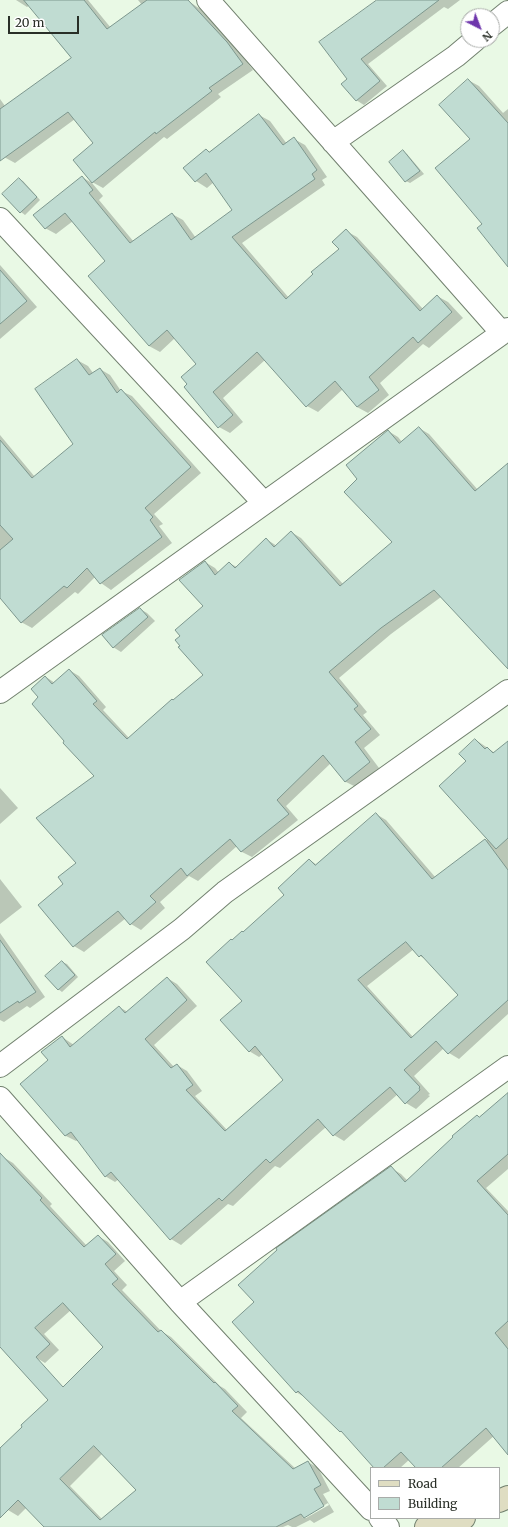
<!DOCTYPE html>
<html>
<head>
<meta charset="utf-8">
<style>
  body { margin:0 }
  #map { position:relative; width:508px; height:1527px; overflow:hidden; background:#e9f9e5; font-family:Merriweather,serif }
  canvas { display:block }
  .legend { position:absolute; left:370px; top:1467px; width:130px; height:52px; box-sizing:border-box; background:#fff; border:1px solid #a9aca9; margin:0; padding:5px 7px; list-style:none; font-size:12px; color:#292f27 }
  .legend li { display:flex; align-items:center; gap:8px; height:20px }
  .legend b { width:20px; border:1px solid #a9aca9 }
  .north { position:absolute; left:460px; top:8px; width:40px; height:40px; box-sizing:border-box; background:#fff; border:1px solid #a9aca9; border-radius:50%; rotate:138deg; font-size:11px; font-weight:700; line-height:16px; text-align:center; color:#292f27 }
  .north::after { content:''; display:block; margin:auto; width:14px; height:18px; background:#6e36ac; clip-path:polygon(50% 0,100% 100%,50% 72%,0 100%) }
  .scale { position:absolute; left:8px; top:16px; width:71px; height:18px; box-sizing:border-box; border:2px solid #292f27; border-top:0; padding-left:5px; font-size:12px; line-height:14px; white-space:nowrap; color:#292f27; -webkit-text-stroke:3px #fff; paint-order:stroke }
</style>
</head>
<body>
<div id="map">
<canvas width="508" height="1527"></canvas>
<ul class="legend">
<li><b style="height:5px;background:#dfddc2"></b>Road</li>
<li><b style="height:11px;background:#c0dcd2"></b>Building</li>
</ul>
<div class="north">N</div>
<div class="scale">20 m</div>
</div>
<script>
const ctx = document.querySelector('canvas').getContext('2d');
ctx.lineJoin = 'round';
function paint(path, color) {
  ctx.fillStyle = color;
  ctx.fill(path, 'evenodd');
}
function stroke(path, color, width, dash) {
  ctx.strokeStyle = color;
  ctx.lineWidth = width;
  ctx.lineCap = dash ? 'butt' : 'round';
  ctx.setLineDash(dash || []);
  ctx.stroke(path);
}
paint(new Path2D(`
  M 16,0 L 88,0 L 111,28 L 142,5 L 138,0 L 187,0 L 200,9 L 237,49 L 253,70 L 218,94 L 221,97 L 167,139 L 164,137 L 103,188 L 92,182 L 94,143 L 75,119 L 15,163 L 4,157 L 0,151 L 0,99 L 5,106 L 72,58 L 30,5 L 27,7 Z
  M 377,0 L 460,0 L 448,9 L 444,7 L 368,64 L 387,86 L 364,105 L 356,100 L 348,79 Z
  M 468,80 L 479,86 L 503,113 L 508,109 L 508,265 L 483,224 L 472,139 Z
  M 259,115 L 270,121 L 287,144 L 294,139 L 305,145 L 327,177 L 322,180 L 325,185 L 242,243 L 289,298 L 340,249 L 346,231 L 357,237 L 423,309 L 437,296 L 448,302 L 463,318 L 429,348 L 423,344 L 380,383 L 389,395 L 368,413 L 357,407 L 343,389 L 318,412 L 307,406 L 265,360 L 223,398 L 243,422 L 230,433 L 219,427 L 188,384 L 197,364 L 175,338 L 160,352 L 149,346 L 106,261 L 73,221 L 56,234 L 45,228 L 82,177 L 92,183 L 103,196 L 99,200 L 134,242 L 172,214 L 183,220 L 196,238 L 234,211 L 214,182 L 207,188 L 196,181 L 185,168 L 206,150 L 211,152 Z
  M 403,152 L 407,154 L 424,174 L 410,183 L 406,181 Z
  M 19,179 L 23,181 L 40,200 L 25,215 L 21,212 L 4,194 Z
  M 0,265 L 37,307 L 0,339 Z
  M 77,360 L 88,366 L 93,373 L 100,369 L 110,375 L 121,391 L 132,396 L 201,473 L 154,514 L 163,524 L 159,526 L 172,543 L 111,590 L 101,583 L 95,577 L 78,594 L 75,592 L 32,628 L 21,622 L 0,596 L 0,435 L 35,477 L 74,444 Z
  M 419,428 L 429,434 L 478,490 L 508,465 L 508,667 L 441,597 L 391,634 L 339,678 L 367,712 L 363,715 L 380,735 L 364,748 L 379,768 L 356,787 L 346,782 L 331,763 L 286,806 L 298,820 L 252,857 L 242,852 L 237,846 L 198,881 L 189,876 L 160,902 L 165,908 L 141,930 L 131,924 L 126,918 L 84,952 L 74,946 L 39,905 L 65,884 L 77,863 L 96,776 L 65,741 L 40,698 L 46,677 L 55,683 L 69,670 L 79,676 L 106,707 L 103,710 L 129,738 L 205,675 L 205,562 L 215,568 L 219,573 L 229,563 L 237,567 L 266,539 L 277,546 L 291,532 L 301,538 L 343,584 L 393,542 L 359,479 L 388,431 L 398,437 L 402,442 Z
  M 140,609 L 147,613 L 155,621 L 121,652 L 113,647 Z
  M 476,740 L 495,753 L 508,742 L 508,1014 L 459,1059 L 449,1053 L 444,1048 L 414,1076 L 430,1094 L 428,1095 L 430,1096 L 416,1109 L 406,1103 L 398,1094 L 344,1141 L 334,1135 L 326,1127 L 280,1168 L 275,1166 L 233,1206 L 228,1204 L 181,1245 L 171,1239 L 119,1179 L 115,1182 L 105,1176 L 78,1140 L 76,1141 L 66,1136 L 21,1084 L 49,1060 L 62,1037 L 74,1045 L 119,1007 L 128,1012 L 167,978 L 177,984 L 197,1006 L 154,1045 L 174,1067 L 177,1065 L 187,1071 L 202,1091 L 195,1096 L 227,1130 L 284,1080 L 263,1054 L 259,1057 L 249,1051 L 244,1001 L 233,941 L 286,895 L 310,860 L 317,865 L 376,814 L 386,820 L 436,878 L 488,839 L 468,761 ZM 414,949 L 420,956 L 429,961 L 460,995 L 413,1037 L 367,986 Z
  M 0,788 L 18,808 L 0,824 Z
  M 0,879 L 22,907 L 0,924 Z
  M 0,933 L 45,997 L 30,1008 L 27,1006 L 4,1022 L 0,1020 Z
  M 62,962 L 67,964 L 78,977 L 62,992 L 58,989 Z
  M 508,1095 L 508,1169 L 486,1188 L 508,1211 L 508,1435 L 495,1435 L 458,1468 L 417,1468 L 410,1459 L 400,1468 L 376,1468 L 345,1434 L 340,1431 L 306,1398 L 296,1392 L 255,1302 L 391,1168 L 401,1174 L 408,1181 Z
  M 3,1157 L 13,1163 L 52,1204 L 50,1206 L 87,1246 L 98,1236 L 108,1242 L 125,1261 L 114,1271 L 127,1285 L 122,1290 L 161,1331 L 171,1337 L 220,1386 L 225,1389 L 247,1412 L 241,1418 L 296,1469 L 308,1462 L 318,1468 L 330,1491 L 323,1494 L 334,1512 L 314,1523 L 310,1520 L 296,1527 L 292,1527 L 288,1525 L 283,1527 L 46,1527 L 27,1507 L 18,1516 L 8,1510 L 0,1502 L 0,1449 L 105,1347 L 71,1310 L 44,1334 L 59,1350 L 45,1363 L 35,1357 L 0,1318 L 0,1159 ZM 102,1454 L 137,1490 L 103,1520 L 70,1486 ZM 328,1503 L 329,1505 L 306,1518 L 302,1518 Z`), '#0003');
const building = new Path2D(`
  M 24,0 L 84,0 L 107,29 L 147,0 L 188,0 L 227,42 L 243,64 L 209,88 L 212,91 L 156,134 L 155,132 L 92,183 L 73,160 L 93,143 L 68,112 L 0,161 L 0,109 L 71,58 Z
  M 377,0 L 439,0 L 361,59 L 380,81 L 356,101 L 341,84 L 347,79 L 319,42 Z
  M 468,79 L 508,123 L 508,267 L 477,228 L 482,224 L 435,168 L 470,139 L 439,105 Z
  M 259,114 L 283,145 L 294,137 L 317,170 L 312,174 L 315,179 L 232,237 L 286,299 L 313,274 L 311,272 L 339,249 L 332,242 L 346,229 L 420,311 L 437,295 L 452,312 L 418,343 L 413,337 L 369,377 L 379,390 L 357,407 L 335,381 L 306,407 L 257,352 L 213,392 L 233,415 L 218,428 L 184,387 L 187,384 L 181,377 L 196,364 L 167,330 L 149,346 L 88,276 L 105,261 L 65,213 L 45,229 L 33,215 L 82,176 L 93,190 L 89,193 L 130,243 L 172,213 L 191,240 L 232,210 L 206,173 L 195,182 L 183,168 L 206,149 L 209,152 Z
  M 403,150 L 420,171 L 405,182 L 389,162 Z
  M 19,178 L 37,197 L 20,213 L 2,194 Z
  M 0,270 L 27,301 L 0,324 Z
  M 77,359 L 89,375 L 100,368 L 117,393 L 121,389 L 191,467 L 145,508 L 153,517 L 150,520 L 162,537 L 100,584 L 87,568 L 67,588 L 64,586 L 21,623 L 0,598 L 0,550 L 13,539 L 0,525 L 0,440 L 32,478 L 73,444 L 35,389 Z
  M 419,427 L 475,491 L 508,463 L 508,669 L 434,590 L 381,628 L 329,672 L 358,706 L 354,709 L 371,729 L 355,742 L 370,762 L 345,782 L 323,755 L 277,800 L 289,814 L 241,852 L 230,839 L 187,876 L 181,868 L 150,896 L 156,902 L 130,925 L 118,911 L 73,947 L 38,905 L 63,884 L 58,877 L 76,863 L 36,818 L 94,776 L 63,743 L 64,741 L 32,704 L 38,697 L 31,689 L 45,676 L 52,684 L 69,669 L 97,701 L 93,704 L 127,739 L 172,699 L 173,700 L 203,675 L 178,647 L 180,646 L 175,640 L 180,636 L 175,630 L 203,606 L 179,580 L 205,561 L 215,575 L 229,562 L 235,568 L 266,538 L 274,547 L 291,531 L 340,586 L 392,542 L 344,492 L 357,479 L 346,465 L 388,430 L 399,443 Z
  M 140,608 L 148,617 L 113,648 L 102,635 Z
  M 475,739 L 485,749 L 487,747 L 493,753 L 508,741 L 508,838 L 496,849 L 439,786 L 466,761 L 459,754 Z
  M 376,813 L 432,879 L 485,839 L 508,870 L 508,1000 L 448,1054 L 436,1041 L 404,1070 L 420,1087 L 419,1088 L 420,1090 L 405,1104 L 390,1087 L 333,1136 L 318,1119 L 270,1163 L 266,1159 L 222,1201 L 219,1198 L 170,1240 L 111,1172 L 105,1177 L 71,1132 L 65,1136 L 20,1084 L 48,1060 L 41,1052 L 62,1036 L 70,1047 L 119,1006 L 125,1013 L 167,977 L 187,1000 L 145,1039 L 171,1068 L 177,1064 L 193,1085 L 186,1090 L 225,1131 L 283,1080 L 255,1046 L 249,1052 L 220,1020 L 242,1001 L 206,962 L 231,939 L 232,940 L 242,931 L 243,932 L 284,895 L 278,888 L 309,859 L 315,865 ZM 406,942 L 419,957 L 421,955 L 458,995 L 411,1038 L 358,980 Z
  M 0,940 L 36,992 L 19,1003 L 18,1001 L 0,1013 Z
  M 62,961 L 75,975 L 58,990 L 45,976 Z
  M 508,1093 L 508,1154 L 477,1181 L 508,1215 L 508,1321 L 495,1333 L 508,1349 L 508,1455 L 486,1428 L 441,1468 L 416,1468 L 401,1452 L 383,1468 L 374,1468 L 341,1431 L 340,1432 L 298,1391 L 296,1393 L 232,1322 L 254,1302 L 238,1285 L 277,1250 L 276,1248 L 391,1166 L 405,1182 L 453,1137 L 452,1136 L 477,1115 L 479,1117 Z
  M 0,1153 L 42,1198 L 40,1200 L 84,1247 L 98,1235 L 116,1254 L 105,1264 L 118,1279 L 112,1284 L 158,1332 L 161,1330 L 214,1383 L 215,1382 L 238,1406 L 232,1411 L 293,1469 L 308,1461 L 321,1485 L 314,1489 L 324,1506 L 304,1518 L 301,1514 L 276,1527 L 44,1527 L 18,1500 L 0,1518 L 0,1448 L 22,1427 L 21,1425 L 48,1400 L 0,1347 ZM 63,1303 L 103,1347 L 63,1387 L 36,1357 L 50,1344 L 35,1328 ZM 94,1446 L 136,1490 L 100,1520 L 60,1479 Z`);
paint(building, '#c0dcd2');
stroke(building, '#7d978e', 1);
const street = new Path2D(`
  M 208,0 L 502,333
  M 492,25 L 508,12
  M 333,142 L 456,56 L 475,40
  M 0,219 L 264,503
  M 0,692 L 508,329
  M 0,1066 L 182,929 L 225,892 L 508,691
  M 0,1098 L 180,1302 L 371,1509
  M 180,1302 L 508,1067
  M 380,1518 L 388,1527`);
const secondary = new Path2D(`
  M 499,1501 L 508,1497
  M 426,1527 L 464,1518`);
stroke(street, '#72816f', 24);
stroke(secondary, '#72816f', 24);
stroke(street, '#fff', 22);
stroke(secondary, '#dfddc2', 22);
</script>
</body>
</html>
